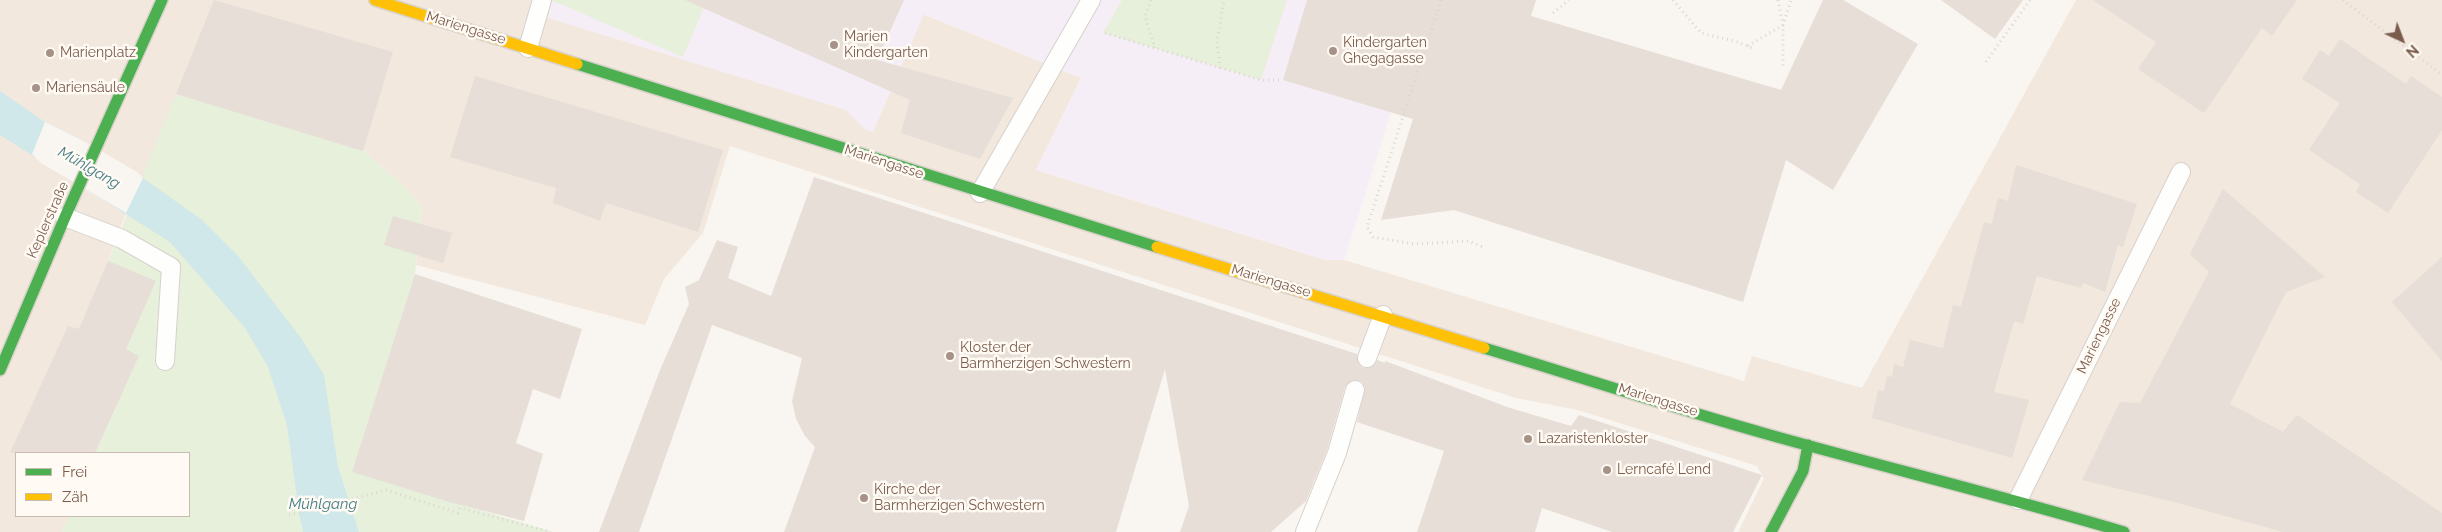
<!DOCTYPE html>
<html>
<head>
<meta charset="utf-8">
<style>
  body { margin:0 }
  #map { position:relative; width:2442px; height:532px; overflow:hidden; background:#f9f5f0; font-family:Raleway,sans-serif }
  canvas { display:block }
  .legend { position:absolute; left:15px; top:452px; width:175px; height:65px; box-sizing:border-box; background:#fffaf3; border:1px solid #cabbb1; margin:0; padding:6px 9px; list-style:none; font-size:15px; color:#7a5c4d }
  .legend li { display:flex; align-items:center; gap:10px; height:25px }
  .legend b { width:25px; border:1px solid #cabbb1 }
  .north { position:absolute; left:2377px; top:15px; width:50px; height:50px; -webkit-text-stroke:4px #fffaf3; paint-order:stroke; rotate:137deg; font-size:14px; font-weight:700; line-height:20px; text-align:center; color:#7a5c4d }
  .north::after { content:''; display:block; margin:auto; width:18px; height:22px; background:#7a5c4d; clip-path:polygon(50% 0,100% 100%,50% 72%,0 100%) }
</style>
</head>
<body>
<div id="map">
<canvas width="2442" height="532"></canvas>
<ul class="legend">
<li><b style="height:6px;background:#4caf50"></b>Frei</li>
<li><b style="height:6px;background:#ffc107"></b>Zäh</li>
</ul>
<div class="north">N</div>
</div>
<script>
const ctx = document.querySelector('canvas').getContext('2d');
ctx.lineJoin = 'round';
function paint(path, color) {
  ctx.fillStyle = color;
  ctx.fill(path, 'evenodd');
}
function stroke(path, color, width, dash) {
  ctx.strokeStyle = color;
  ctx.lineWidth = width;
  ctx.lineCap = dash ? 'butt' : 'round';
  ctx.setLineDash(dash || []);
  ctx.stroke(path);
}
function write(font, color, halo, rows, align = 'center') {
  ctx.font = font + ' Raleway,sans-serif';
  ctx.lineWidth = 5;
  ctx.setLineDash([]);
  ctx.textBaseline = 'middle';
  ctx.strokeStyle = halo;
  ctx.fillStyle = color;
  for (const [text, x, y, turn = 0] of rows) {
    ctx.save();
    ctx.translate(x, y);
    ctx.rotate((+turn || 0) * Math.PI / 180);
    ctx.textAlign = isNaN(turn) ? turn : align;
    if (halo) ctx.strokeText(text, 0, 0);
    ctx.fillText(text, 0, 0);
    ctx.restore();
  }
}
paint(new Path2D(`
  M 0,0 L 551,0 L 846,110 L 866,130 L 923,14 L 1081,78 L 1036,170 L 1325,260 L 1344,260 L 1744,381 L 1752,356 L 1862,388 L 2076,0 L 2442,0 L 2442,532 L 1738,532 L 1764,479 L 1757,466 L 1578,410 L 1516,398 L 730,146 L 703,233 L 664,279 L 645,325 L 416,265 L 422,206 L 399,181 L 363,151 L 143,178 L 126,213 L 108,260 L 156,281 L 127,350 L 139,356 L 95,453 L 16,453 L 16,516 L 69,516 L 62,532 L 0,532 Z`), '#f2e8de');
paint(new Path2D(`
  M 551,0 L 1427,0 L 1344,260 L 1326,260 L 1036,170 L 1081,78 L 924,14 L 873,132 L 866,130 L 846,110 L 548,18 Z`), '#f6eef6');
paint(new Path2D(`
  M 551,0 L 707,0 L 683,57 Z
  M 1122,0 L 1287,0 L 1261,80 L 1103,33 Z
  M 176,94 L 363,151 L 399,181 L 422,206 L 415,274 L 353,472 L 553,532 L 62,532 L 69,516 L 189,516 L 189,453 L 95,453 L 139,356 L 126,349 L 155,281 L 108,261 Z`), '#e7f0db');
paint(new Path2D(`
  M 0,91 L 45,122 L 143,178 L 202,220 L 238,256 L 301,338 L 324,375 L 338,467 L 359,532 L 303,532 L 299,513 L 287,425 L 268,367 L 245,328 L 170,242 L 0,135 Z`), '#d0e8ea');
paint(new Path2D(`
  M 45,122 L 91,145 L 137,172 L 143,178 L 126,213 L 41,163 L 32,154 Z`), '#f9f5f0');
paint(new Path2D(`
  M 214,0 L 393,52 L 363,151 L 176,94 Z
  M 685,0 L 904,0 L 877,60 L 1013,98 L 980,159 L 901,133 L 910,100 Z
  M 1307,0 L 1536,0 L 1531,16 L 1781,90 L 1823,0 L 1843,0 L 1918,44 L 1833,190 L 1786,160 L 1743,302 L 1454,210 L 1381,220 L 1413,119 L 1283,80 Z
  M 1941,0 L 2023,0 L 1995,39 Z
  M 2093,0 L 2297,0 L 2272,36 L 2262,28 L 2204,113 L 2138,69 L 2156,42 Z
  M 2340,39 L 2406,84 L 2411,76 L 2442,97 L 2442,130 L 2388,213 L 2356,192 L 2360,184 L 2309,150 L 2340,103 L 2302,79 L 2320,50 L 2329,56 Z
  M 475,76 L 723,150 L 698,232 L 606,203 L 600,221 L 553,203 L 556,188 L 450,157 Z
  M 2016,165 L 2137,204 L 2123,247 L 2118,245 L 2105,292 L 2083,283 L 2081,288 L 2037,276 L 2023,324 L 2014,321 L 1994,392 L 2029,400 L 2012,458 L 1872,418 L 1878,390 L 1884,391 L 1887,376 L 1892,377 L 1894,364 L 1903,367 L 1910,340 L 1943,348 L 1953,305 L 1961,307 L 1984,222 L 1992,224 L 1998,198 L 2008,201 Z
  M 814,177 L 1357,354 L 1359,364 L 1364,368 L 1373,366 L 1377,360 L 1385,363 L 1385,361 L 1510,408 L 1571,426 L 1579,415 L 1762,475 L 1733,532 L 1612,532 L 1542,508 L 1535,532 L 1417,532 L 1444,451 L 1357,422 L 1365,388 L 1362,382 L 1353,380 L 1345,387 L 1327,450 L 1306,501 L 1271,532 L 1180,532 L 1189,506 L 1165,369 L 1116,532 L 784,532 L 815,447 L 805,436 L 796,419 L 792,401 L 802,358 L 712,325 L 639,532 L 599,532 L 660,370 L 689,304 L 685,287 L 699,280 L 717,240 L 738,247 L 728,278 L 771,296 Z
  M 2223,189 L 2325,277 L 2286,292 L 2230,404 L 2283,432 L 2297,415 L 2442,513 L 2442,532 L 2283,532 L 2178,503 L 2082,480 L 2120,402 L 2140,403 L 2209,272 L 2190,254 Z
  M 393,216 L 452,233 L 443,263 L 384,245 Z
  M 2442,257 L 2442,361 L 2392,302 Z
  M 108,261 L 156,281 L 126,349 L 139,356 L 95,453 L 10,453 L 68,326 L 79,329 Z
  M 415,274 L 582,329 L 560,399 L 533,389 L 516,443 L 543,454 L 524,521 L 453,503 L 352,472 Z`), '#e6ded7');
const lane = new Path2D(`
  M 528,48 L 542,0
  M 980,193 L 1091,0
  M 65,217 L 122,239 L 171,267 L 165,361
  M 1367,358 L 1383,315
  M 2018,500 L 2181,172
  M 1305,532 L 1337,453 L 1355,390`);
const fast = new Path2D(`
  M 577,64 L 1157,247
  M 1484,348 C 1577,376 1670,407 1763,433 C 1883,467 2004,496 2124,532
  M 0,370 L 65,217 L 162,0
  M 1771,532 L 1803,471 L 1808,445`);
const slow = new Path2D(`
  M 375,0 L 577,64
  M 1157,247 L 1484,348`);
stroke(lane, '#d7d1cb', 20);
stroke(fast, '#d9d2cb', 14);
stroke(slow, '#d9d2cb', 14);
stroke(new Path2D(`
  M 1151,0 L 1145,16 L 1155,48
  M 1441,0 L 1367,227 L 1373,237 L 1414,244 L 1468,241 L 1483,247
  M 1673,0 L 1701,33 L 1738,42 L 1754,49
  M 1778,0 L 1783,25 L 1783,66
  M 2343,0 L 2442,75
  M 1553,13 L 1569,0
  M 1105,33 L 1261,80 L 1283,80
  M 1748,46 L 1783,25 L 1791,0
  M 1986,62 L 2030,0
  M 1220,68 L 1217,42 L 1224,0
  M 289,515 L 386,490 L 458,513 L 460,508 L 551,532`), '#dcd5d0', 3, [1, 4]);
stroke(lane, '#fefefd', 18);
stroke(fast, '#4caf50', 11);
stroke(slow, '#ffc107', 11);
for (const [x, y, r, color] of [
  [834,45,5,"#a69286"],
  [1333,51,5,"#a69286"],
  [50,53,5,"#a69286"],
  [36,88,5,"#a69286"],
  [950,356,5,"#a69286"],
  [1528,439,5,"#a69286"],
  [1607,470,5,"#a69286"],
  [864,498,5,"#a69286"]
]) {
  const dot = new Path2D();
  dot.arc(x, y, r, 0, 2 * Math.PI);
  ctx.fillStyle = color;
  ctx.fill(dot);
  stroke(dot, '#fffaf3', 2);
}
write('14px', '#7a5c4d', '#fffaf3', [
  ["Mariengasse",466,28,17],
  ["Mariengasse",884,162,18],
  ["Keplerstraße",48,220,-66],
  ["Mariengasse",1271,281,17],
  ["Mariengasse",2099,336,-64],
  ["Mariengasse",1658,400,17]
]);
write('14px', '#7a5c4d', '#fffaf3', [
  ["Marien",844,37],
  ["Kindergarten",844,53],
  ["Kindergarten",1343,43],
  ["Ghegagasse",1343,59],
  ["Marienplatz",60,53],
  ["Mariensäule",46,88],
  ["Kloster der",960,348],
  ["Barmherzigen Schwestern",960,364],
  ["Lazaristenkloster",1538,439],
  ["Lerncafé Lend",1617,470],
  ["Kirche der",874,490],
  ["Barmherzigen Schwestern",874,506]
], 'left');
write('italic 15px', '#437c86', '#fffaf3', [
  ["Mühlgang",89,168,30],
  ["Mühlgang",323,504]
]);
</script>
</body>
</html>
